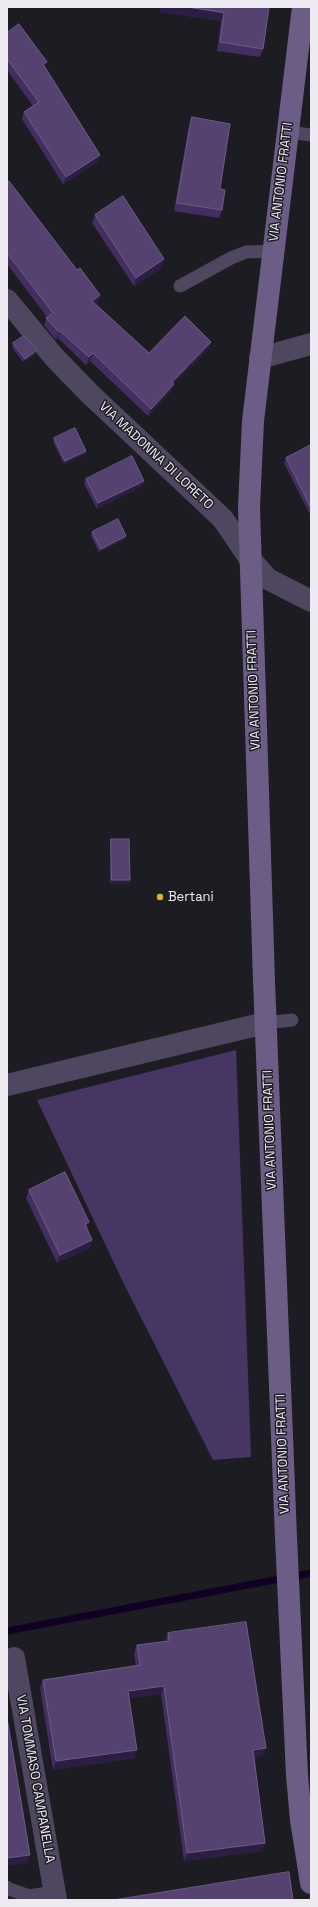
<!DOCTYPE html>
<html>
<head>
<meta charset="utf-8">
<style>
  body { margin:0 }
  #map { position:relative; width:318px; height:1907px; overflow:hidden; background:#1e1c23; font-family:"Space Grotesk",sans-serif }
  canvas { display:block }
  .frame { position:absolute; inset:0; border:8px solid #edebf1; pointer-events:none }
</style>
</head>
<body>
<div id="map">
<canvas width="318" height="1907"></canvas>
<div class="frame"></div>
</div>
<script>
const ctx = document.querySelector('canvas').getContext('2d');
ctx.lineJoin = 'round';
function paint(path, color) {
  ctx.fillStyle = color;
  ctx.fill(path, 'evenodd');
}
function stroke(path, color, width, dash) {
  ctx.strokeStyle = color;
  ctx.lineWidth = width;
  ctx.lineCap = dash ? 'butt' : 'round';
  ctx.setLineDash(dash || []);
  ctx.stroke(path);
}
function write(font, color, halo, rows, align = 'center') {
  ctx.font = font + ' "Space Grotesk",sans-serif';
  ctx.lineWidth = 3;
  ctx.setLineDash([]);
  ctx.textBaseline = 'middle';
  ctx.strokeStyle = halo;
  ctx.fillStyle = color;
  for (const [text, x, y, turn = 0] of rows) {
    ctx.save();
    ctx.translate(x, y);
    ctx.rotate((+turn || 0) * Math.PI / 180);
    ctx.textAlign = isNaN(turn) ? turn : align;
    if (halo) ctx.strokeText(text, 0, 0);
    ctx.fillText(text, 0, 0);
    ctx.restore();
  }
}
paint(new Path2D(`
  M 236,1050 L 251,1457 L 213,1460 L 123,1282 L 37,1100 Z`), '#473663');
stroke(new Path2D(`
  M 7,1631 L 311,1573`), '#100024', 7);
stroke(new Path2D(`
  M 287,132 L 311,135
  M 180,286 L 231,258 L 246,252 L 273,251
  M 265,1023 L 292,1020
  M 7,1887 L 9,1889 L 29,1896 L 54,1892`), '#4f4660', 13);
stroke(new Path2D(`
  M 7,300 L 55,358 L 90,394 L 223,519 L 250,559 L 268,579 L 311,601
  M 260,358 L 311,344
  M 7,1085 L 265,1023
  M 14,1658 L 56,1900`), '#4f4660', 22);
stroke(new Path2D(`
  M 303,7 L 253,421 L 249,507 L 264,981 L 286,1537 L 297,1775 L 301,1820 L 311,1883`), '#6b5d86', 22);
paint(new Path2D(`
  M 161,7 L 269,7 L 263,49 L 260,57 L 217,51 L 221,21 L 160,12 Z
  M 7,33 L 45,67 L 98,162 L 63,184 L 22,119 L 24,112 L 33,106 L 7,70 Z
  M 192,117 L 220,189 L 222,210 L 219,218 L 174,211 L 189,125 Z
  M 7,183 L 77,270 L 100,295 L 98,302 L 95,304 L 149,353 L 211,342 L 208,349 L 173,384 L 171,391 L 148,416 L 90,361 L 86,365 L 58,338 L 56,340 L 44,325 L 47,317 L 7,264 Z
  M 95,215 L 162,268 L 134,286 L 92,223 Z
  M 13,343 L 37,350 L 35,354 L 23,362 L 12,347 Z
  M 54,438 L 86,451 L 85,454 L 64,464 L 53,442 Z
  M 311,445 L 311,512 L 309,513 L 284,463 L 286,458 Z
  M 86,479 L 144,481 L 142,486 L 97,509 L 84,484 Z
  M 92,532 L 125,539 L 99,552 L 91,536 Z
  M 111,839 L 130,880 L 129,884 L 110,884 L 110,842 Z
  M 29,1190 L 89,1222 L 87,1228 L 92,1240 L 90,1248 L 57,1263 L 26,1198 Z
  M 168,1633 L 263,1756 L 254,1757 L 265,1843 L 262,1851 L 184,1861 L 161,1694 L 129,1698 L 134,1758 L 53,1770 L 40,1688 L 43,1680 L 136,1666 L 134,1654 L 137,1645 L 165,1641 Z`), '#432d61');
paint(new Path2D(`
  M 162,7 L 187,7 L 224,13 L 221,21 L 160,12 Z
  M 47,62 L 44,69 L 43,64 Z
  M 100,155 L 98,162 L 63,184 L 66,177 Z
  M 164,259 L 162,268 L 134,286 L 136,278 Z
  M 100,295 L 98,302 L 90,308 L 92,301 Z
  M 60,331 L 58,338 L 56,340 L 59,332 Z
  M 211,342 L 208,349 L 173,384 L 171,391 L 148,416 L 151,409 L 172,382 Z
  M 37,350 L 35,354 L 23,362 L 25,359 Z
  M 93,353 L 90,361 L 86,365 L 89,357 Z
  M 86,451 L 85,454 L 64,464 L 65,461 Z
  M 144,481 L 142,486 L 97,509 L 98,503 Z
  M 126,536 L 125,539 L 99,552 L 101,549 Z
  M 112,880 L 130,880 L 129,884 L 110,884 Z
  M 89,1222 L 86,1230 L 85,1224 Z
  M 92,1240 L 90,1248 L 57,1263 L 60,1255 Z
  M 164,1686 L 161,1694 L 125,1699 L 128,1691 Z
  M 266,1748 L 263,1756 L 250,1758 L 253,1750 Z
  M 137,1750 L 134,1758 L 53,1770 L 56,1761 Z
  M 265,1843 L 262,1851 L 184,1861 L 187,1853 Z
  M 30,1855 L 27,1863 L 7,1866 L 7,1858 Z`), '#2c1e42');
const building = new Path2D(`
  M 187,7 L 269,7 L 263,49 L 220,42 L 224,13 Z
  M 19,24 L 47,62 L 43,64 L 100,155 L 66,177 L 24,112 L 39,102 L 7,59 L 7,33 Z
  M 192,117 L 230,124 L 220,189 L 225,190 L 222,210 L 177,203 Z
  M 9,181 L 77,270 L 80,268 L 100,295 L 92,301 L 149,353 L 185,316 L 211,342 L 172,382 L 174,384 L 151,409 L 93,353 L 89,357 L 60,331 L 59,332 L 46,318 L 53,313 L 7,253 L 7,183 Z
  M 123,196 L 164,259 L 136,278 L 95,215 Z
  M 24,336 L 37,350 L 25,359 L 13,343 Z
  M 75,428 L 86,451 L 65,461 L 54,438 Z
  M 311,445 L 311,508 L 286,458 Z
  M 132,456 L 144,481 L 98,503 L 86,479 Z
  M 118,519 L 126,536 L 101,549 L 92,532 Z
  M 111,839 L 129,839 L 130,880 L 112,880 Z
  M 65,1172 L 89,1222 L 85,1224 L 92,1240 L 60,1255 L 29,1190 Z
  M 246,1622 L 266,1748 L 253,1750 L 265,1843 L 187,1853 L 164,1686 L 128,1691 L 137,1750 L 56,1761 L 43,1680 L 140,1665 L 137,1645 L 169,1641 L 168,1633 Z
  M 7,1717 L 30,1855 L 7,1858 Z
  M 289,1872 L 293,1900 L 114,1900 Z`);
paint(building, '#554270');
stroke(building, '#6d5c84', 1);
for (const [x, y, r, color] of [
  [160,897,4,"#dbb233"]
]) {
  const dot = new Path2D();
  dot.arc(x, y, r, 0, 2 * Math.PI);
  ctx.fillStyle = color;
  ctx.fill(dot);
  stroke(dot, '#1e1c23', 1.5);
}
write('13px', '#edebf1', '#1e1c23', [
  ["VIA ANTONIO FRATTI",281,182,-83],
  ["VIA MADONNA DI LORETO",156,456,43],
  ["VIA ANTONIO FRATTI",254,690,-92],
  ["VIA ANTONIO FRATTI",270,1130,-92],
  ["VIA ANTONIO FRATTI",283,1454,-92],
  ["VIA TOMMASO CAMPANELLA",35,1779,80]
]);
write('13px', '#edebf1', '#1e1c23', [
  ["Bertani",168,897]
], 'left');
</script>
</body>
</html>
